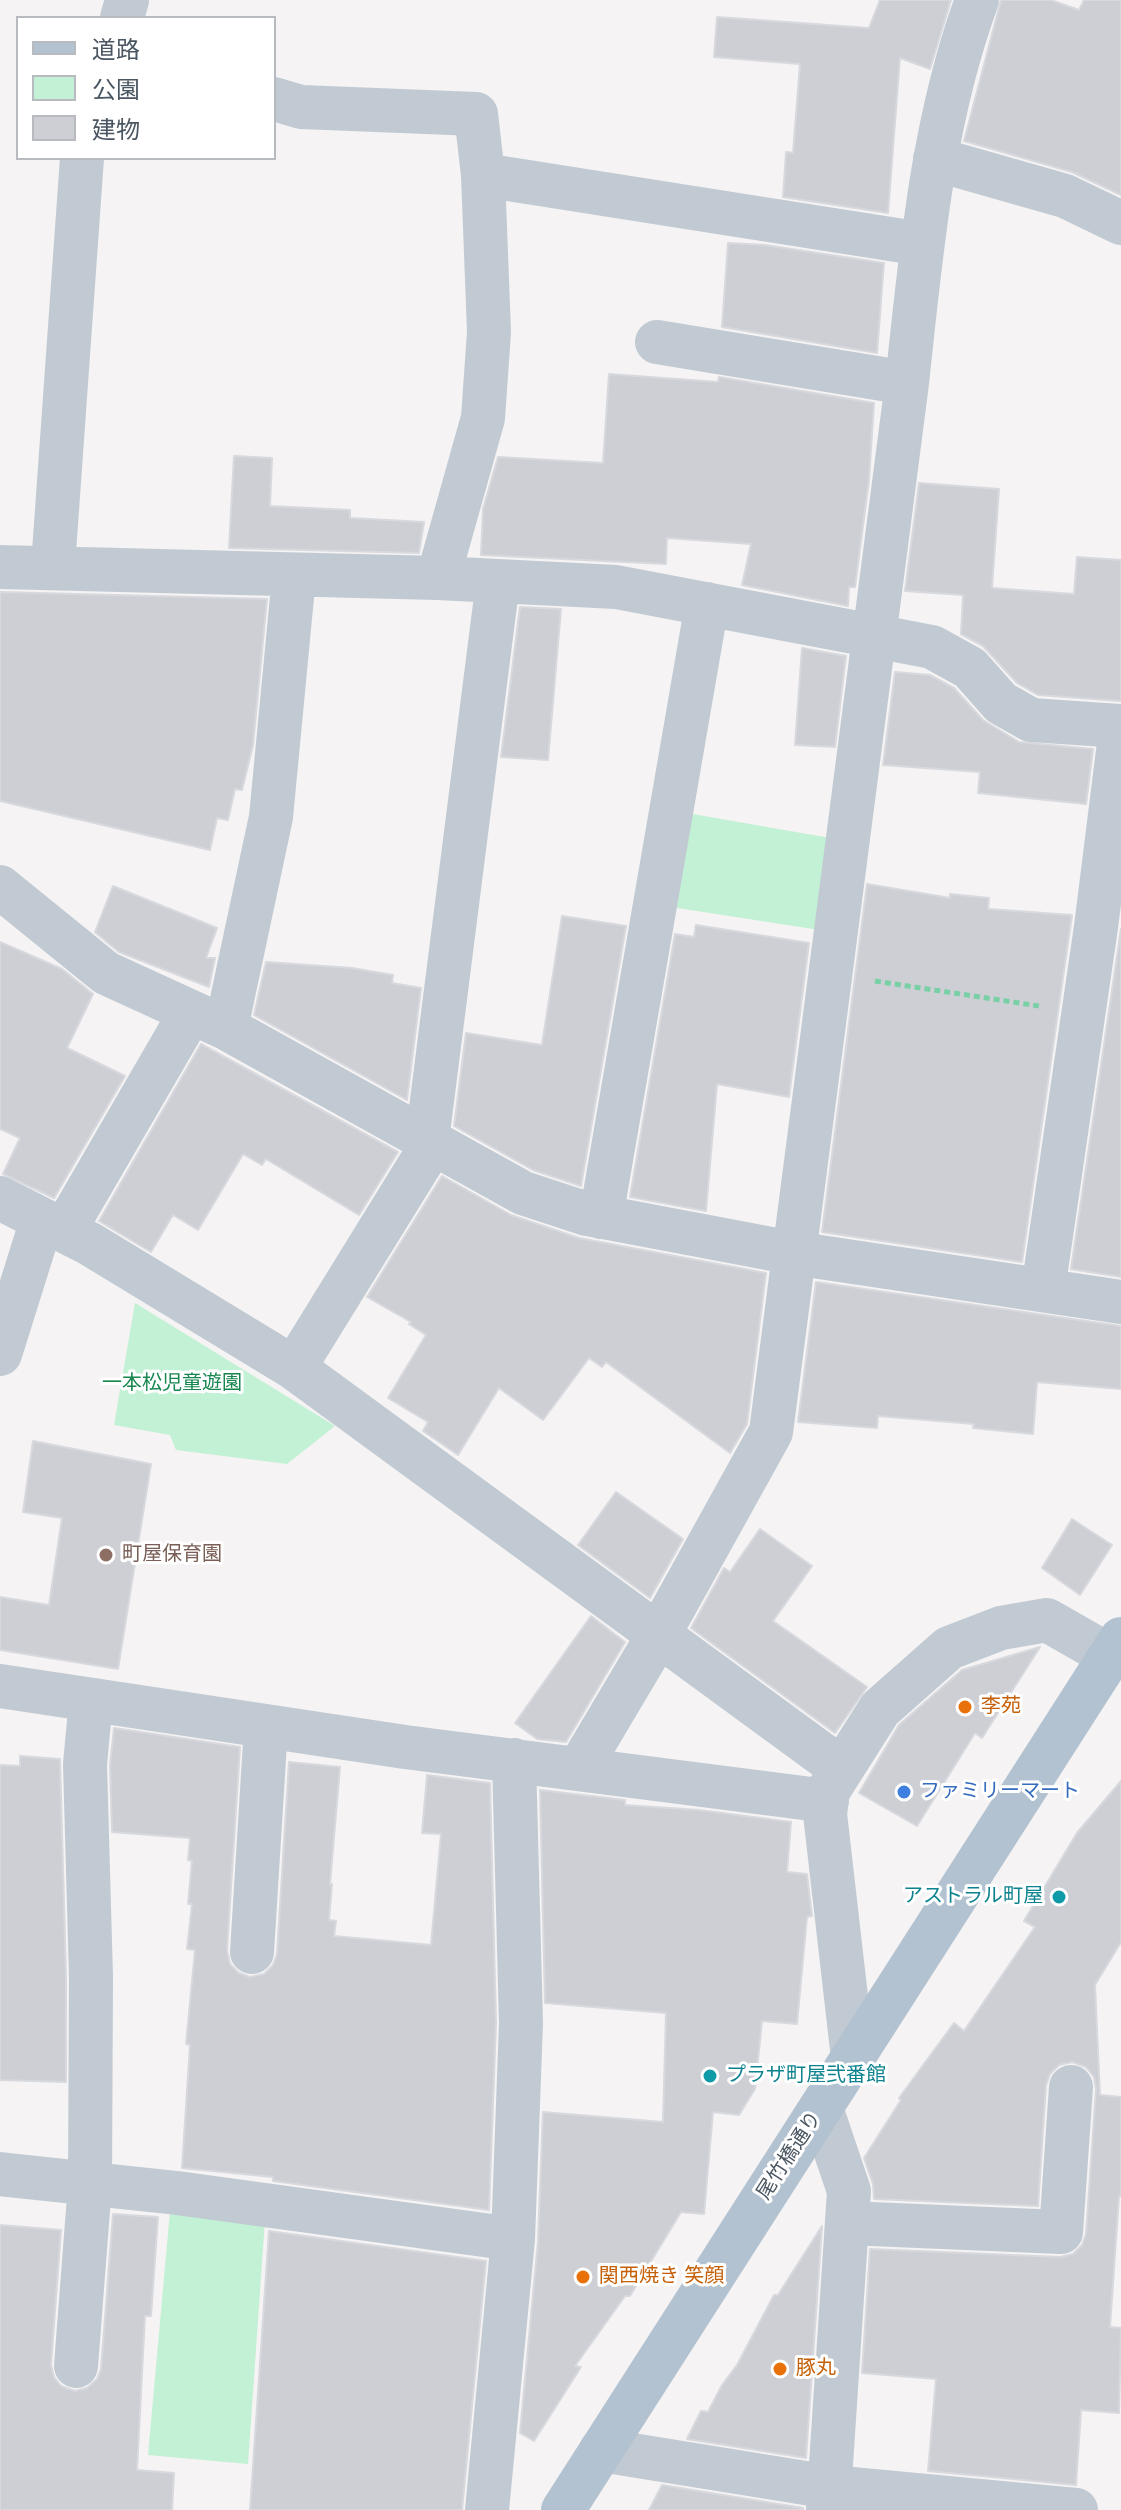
<!DOCTYPE html>
<html>
<head>
<meta charset="utf-8">
<style>
  body { margin:0 }
  #map { position:relative; width:1121px; height:2510px; overflow:hidden; background:#f5f3f3; font-family:Poppins,"Noto Sans JP",sans-serif }
  canvas { display:block }
  .legend { position:absolute; left:16px; top:16px; width:260px; height:144px; box-sizing:border-box; background:#fff; border:2px solid #b7bbc0; margin:0; padding:10px 14px; list-style:none; font-size:24px; color:#4a5661 }
  .legend li { display:flex; align-items:center; gap:16px; height:40px }
  .legend b { width:40px; border:2px solid #b7bbc0 }
</style>
</head>
<body>
<div id="map">
<canvas width="1121" height="2510"></canvas>
<ul class="legend">
<li><b style="height:10px;background:#b3c2d1"></b>道路</li>
<li><b style="height:22px;background:#c3f1d5"></b>公園</li>
<li><b style="height:22px;background:#cdcfd5"></b>建物</li>
</ul>
</div>
<script>
const ctx = document.querySelector('canvas').getContext('2d');
ctx.lineJoin = 'round';
function paint(path, color) {
  ctx.fillStyle = color;
  ctx.fill(path, 'evenodd');
}
function stroke(path, color, width, dash) {
  ctx.strokeStyle = color;
  ctx.lineWidth = width;
  ctx.lineCap = dash ? 'butt' : 'round';
  ctx.setLineDash(dash || []);
  ctx.stroke(path);
}
function write(font, color, halo, rows, align = 'center') {
  ctx.font = font + ' Poppins,"Noto Sans JP",sans-serif';
  ctx.lineWidth = 6;
  ctx.setLineDash([]);
  ctx.textBaseline = 'middle';
  ctx.strokeStyle = halo;
  ctx.fillStyle = color;
  for (const [text, x, y, turn = 0] of rows) {
    ctx.save();
    ctx.translate(x, y);
    ctx.rotate((+turn || 0) * Math.PI / 180);
    ctx.textAlign = isNaN(turn) ? turn : align;
    if (halo) ctx.strokeText(text, 0, 0);
    ctx.fillText(text, 0, 0);
    ctx.restore();
  }
}
paint(new Path2D(`
  M 687,813 L 836,839 L 826,931 L 671,907 Z
  M 135,1303 L 335,1426 L 287,1464 L 176,1450 L 170,1435 L 114,1425 Z
  M 170,2211 L 265,2220 L 248,2464 L 148,2455 Z`), '#c3f1d5');
const building = new Path2D(`
  M 880,0 L 951,0 L 930,69 L 900,58 L 888,213 L 783,197 L 786,152 L 793,153 L 800,64 L 714,57 L 717,17 L 869,28 Z
  M 1001,0 L 1051,0 L 1079,10 L 1084,0 L 1121,0 L 1121,195 L 1072,172 L 964,141 Z
  M 728,243 L 765,245 L 884,263 L 877,353 L 722,327 Z
  M 609,374 L 718,382 L 719,377 L 874,403 L 869,480 L 855,587 L 849,587 L 848,606 L 742,585 L 751,544 L 667,538 L 666,564 L 481,555 L 483,509 L 498,457 L 603,463 Z
  M 234,456 L 272,458 L 270,506 L 350,510 L 350,518 L 424,522 L 419,553 L 229,548 Z
  M 919,483 L 999,489 L 992,588 L 1074,594 L 1077,557 L 1121,560 L 1121,701 L 1038,695 L 1017,683 L 983,646 L 961,634 L 963,595 L 905,591 Z
  M 0,592 L 267,599 L 253,745 L 242,790 L 235,789 L 228,820 L 217,818 L 210,850 L 0,801 Z
  M 520,607 L 561,609 L 548,760 L 501,757 Z
  M 802,648 L 846,656 L 835,747 L 795,745 Z
  M 895,672 L 930,675 L 954,688 L 983,720 L 1019,742 L 1093,749 L 1086,804 L 978,793 L 980,772 L 883,765 Z
  M 867,884 L 950,898 L 950,894 L 989,898 L 988,909 L 1072,915 L 1022,1262 L 822,1232 Z
  M 113,886 L 217,928 L 206,958 L 215,958 L 209,987 L 119,952 L 95,932 Z
  M 562,916 L 626,926 L 581,1186 L 533,1170 L 454,1126 L 466,1033 L 542,1045 Z
  M 696,925 L 809,943 L 789,1097 L 717,1084 L 706,1211 L 630,1197 L 675,934 L 694,937 Z
  M 1121,929 L 1121,1277 L 1071,1269 Z
  M 0,942 L 62,969 L 93,994 L 67,1048 L 125,1076 L 54,1198 L 3,1174 L 20,1138 L 0,1129 Z
  M 266,962 L 352,968 L 393,975 L 392,983 L 421,988 L 407,1100 L 254,1015 Z
  M 201,1044 L 398,1152 L 359,1215 L 266,1159 L 262,1165 L 243,1154 L 198,1230 L 173,1215 L 151,1252 L 99,1221 Z
  M 442,1176 L 511,1215 L 579,1238 L 766,1273 L 747,1424 L 730,1453 L 606,1362 L 602,1367 L 589,1358 L 543,1420 L 499,1388 L 458,1455 L 423,1431 L 428,1422 L 388,1398 L 426,1335 L 409,1324 L 411,1322 L 367,1297 Z
  M 816,1282 L 1121,1326 L 1121,1389 L 1037,1382 L 1033,1434 L 973,1428 L 974,1424 L 878,1416 L 877,1428 L 798,1422 Z
  M 33,1441 L 151,1464 L 118,1669 L 0,1650 L 0,1597 L 49,1605 L 62,1518 L 23,1512 Z
  M 616,1492 L 683,1539 L 650,1598 L 578,1545 Z
  M 1072,1519 L 1112,1545 L 1080,1595 L 1042,1568 Z
  M 760,1529 L 812,1566 L 773,1621 L 867,1687 L 835,1733 L 691,1628 L 724,1568 L 730,1572 Z
  M 591,1616 L 625,1642 L 566,1742 L 537,1739 L 515,1723 Z
  M 1040,1647 L 982,1738 L 975,1733 L 917,1826 L 859,1793 L 899,1725 L 962,1670 Z
  M 114,1728 L 240,1747 L 227,1950 L 230,1964 L 239,1973 L 250,1977 L 264,1974 L 273,1965 L 277,1954 L 289,1762 L 340,1767 L 330,1884 L 332,1884 L 329,1920 L 336,1921 L 334,1936 L 431,1945 L 441,1834 L 422,1833 L 427,1775 L 490,1783 L 496,2023 L 489,2210 L 273,2181 L 273,2177 L 182,2168 L 190,2045 L 186,2044 L 195,1950 L 187,1949 L 192,1904 L 188,1904 L 192,1861 L 188,1860 L 190,1838 L 112,1832 L 110,1765 Z
  M 20,1756 L 60,1759 L 66,1977 L 66,2082 L 0,2080 L 0,1765 L 20,1766 Z
  M 1121,1781 L 1121,1942 L 1095,1985 L 1100,2095 L 1121,2097 L 1121,2196 L 1119,2196 L 1110,2327 L 1121,2328 L 1119,2413 L 1081,2410 L 1076,2485 L 928,2471 L 936,2379 L 862,2373 L 870,2249 L 1060,2257 L 1073,2254 L 1082,2245 L 1086,2234 L 1096,2089 L 1094,2077 L 1086,2067 L 1072,2062 L 1059,2065 L 1050,2074 L 1046,2085 L 1038,2206 L 874,2199 L 873,2184 L 864,2158 L 901,2100 L 899,2098 L 954,2023 L 964,2031 L 1035,1927 L 1024,1921 L 1077,1833 Z
  M 540,1790 L 625,1800 L 625,1805 L 699,1810 L 791,1822 L 787,1872 L 807,1874 L 812,1916 L 807,1917 L 797,2024 L 762,2021 L 755,2089 L 739,2115 L 713,2112 L 704,2214 L 681,2212 L 630,2296 L 625,2296 L 575,2366 L 581,2367 L 534,2441 L 520,2433 L 538,2241 L 543,2112 L 663,2122 L 666,2013 L 545,2003 Z
  M 113,2214 L 158,2217 L 151,2316 L 145,2316 L 137,2470 L 174,2473 L 172,2510 L 0,2510 L 0,2225 L 61,2230 L 51,2365 L 54,2377 L 61,2386 L 75,2391 L 87,2388 L 97,2379 L 101,2369 Z
  M 822,2226 L 806,2458 L 687,2439 L 701,2411 L 708,2412 L 722,2385 L 737,2365 L 774,2295 L 778,2295 Z
  M 269,2231 L 486,2261 L 462,2510 L 250,2510 Z
  M 662,2485 L 803,2508 L 803,2510 L 649,2510 Z`);
paint(building, '#cdcfd5');
stroke(building, '#d7d9de', 2);
stroke(new Path2D(`
  M 875,981 L 1039,1006`), '#7ad0a6', 5, [6, 4]);
stroke(new Path2D(`
  M 122,18 L 127,0
  M 274,99 L 301,107 L 476,114 L 483,175
  M 935,159 L 1065,196 L 1121,223
  M 657,342 L 907,383
  M 53,566 L 82,158
  M 0,567 L 438,578 L 616,587 L 932,647 L 970,668 L 1001,703 L 1031,720 L 1121,726
  M 438,578 L 483,418 L 489,332 L 483,175 L 922,244
  M 0,887 L 106,973 L 226,1028 L 523,1193 L 587,1214 L 793,1253 L 1121,1302
  M 226,1028 L 271,817 L 294,576
  M 427,1140 L 498,581
  M 0,1198 L 90,1244 L 294,1368 L 842,1769
  M 601,1217 L 707,604
  M 64,1231 L 191,1012
  M 1043,1290 L 1096,927 L 1121,727
  M 0,1354 L 42,1220
  M 294,1368 L 433,1143
  M 0,1686 L 405,1747 L 827,1801
  M 580,1767 L 659,1634 L 771,1432 L 907,383 C 921,253 932,123 977,0
  M 252,1952 L 266,1726
  M 853,2058 L 825,1814 L 828,1791 L 880,1709 L 949,1648 L 1001,1628 L 1047,1620 L 1110,1656
  M 821,2108 L 849,2191 L 828,2510
  M 0,2174 L 177,2193 L 513,2239
  M 847,2223 L 1061,2232 L 1071,2087
  M 76,2366 L 90,2184 L 91,1977 L 85,1764 L 91,1700
  M 601,2450 L 830,2487 L 1076,2510
  M 487,2510 L 513,2239 L 521,2023 L 514,1760`), '#c1cad2', 44);
stroke(new Path2D(`
  M 563,2510 L 1121,1639`), '#b3c2d1', 44);
for (const [x, y, r, color] of [
  [106,1555,8,"#8d6e63"],
  [965,1707,8,"#e8710a"],
  [904,1792,8,"#3f7fe0"],
  [1059,1897,8,"#0f9aa8"],
  [710,2076,8,"#0f9aa8"],
  [583,2277,8,"#e8710a"],
  [780,2369,8,"#e8710a"]
]) {
  const dot = new Path2D();
  dot.arc(x, y, r, 0, 2 * Math.PI);
  ctx.fillStyle = color;
  ctx.fill(dot);
  stroke(dot, '#fff', 3);
}
write('20px', '#17864f', '#fff', [
  ["一本松児童遊園",172,1384]
]);
write('20px', '#785e54', '#fff', [
  ["町屋保育園",122,1555]
], 'left');
write('20px', '#c56008', '#fff', [
  ["李苑",981,1707],
  ["関西焼き 笑顔",599,2277],
  ["豚丸",796,2369]
], 'left');
write('20px', '#366cbe', '#fff', [
  ["ファミリーマート",920,1792]
], 'left');
write('20px', '#0d838f', '#fff', [
  ["アストラル町屋",1043,1897],
  ["プラザ町屋弐番館",726,2076,"left"]
], 'right');
write('20px', '#4a5661', '#fff', [
  ["尾竹橋通り",790,2156,-57]
]);
</script>
</body>
</html>
